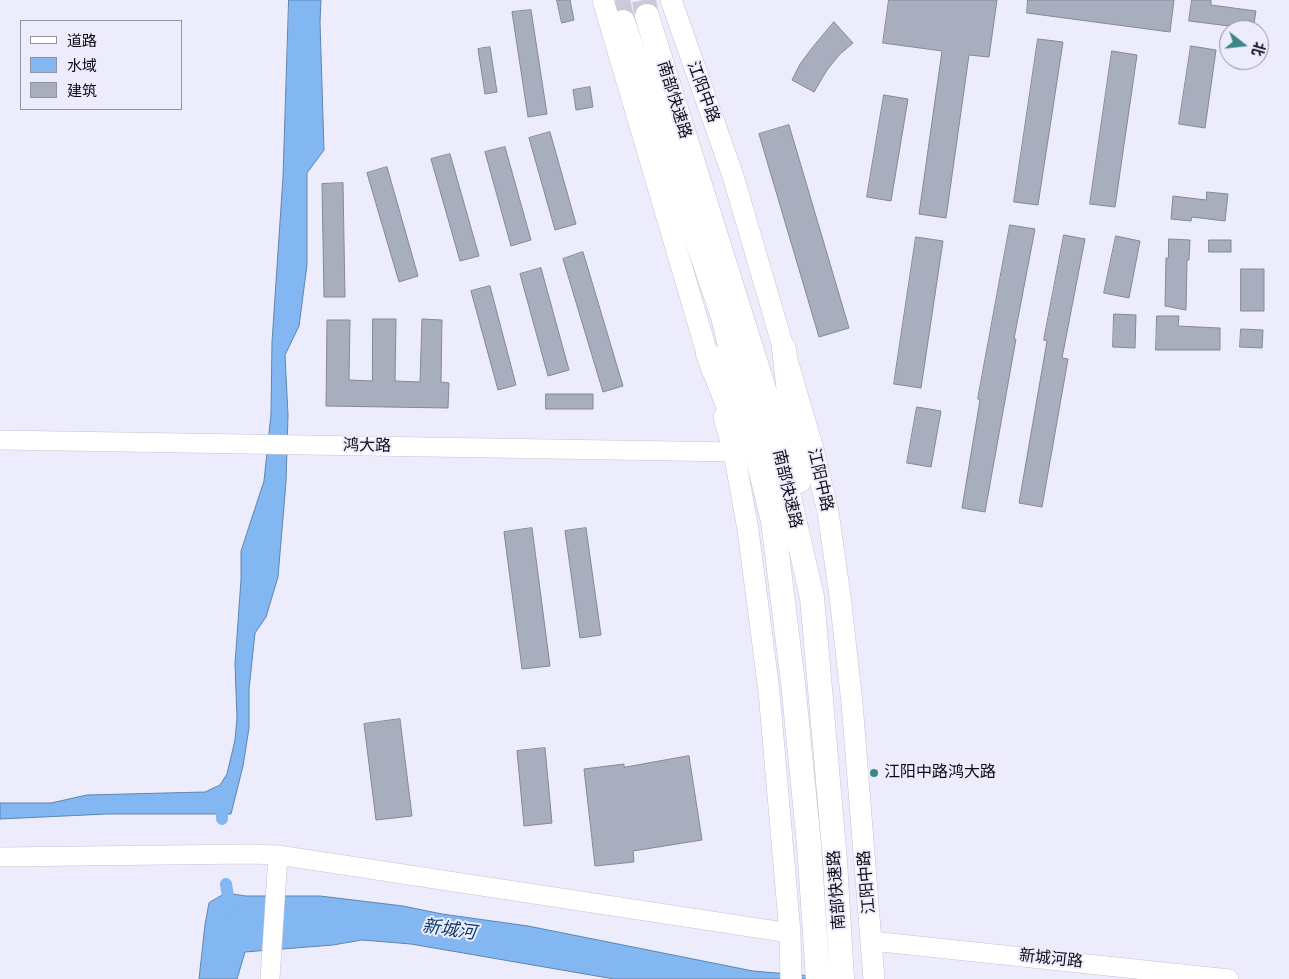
<!DOCTYPE html>
<html>
<head>
<meta charset="utf-8">
<style>
  body { margin:0 }
  #map { position:relative; width:1289px; height:979px; overflow:hidden; background:#edecfd; font-family:"Fira Sans Condensed","Noto Sans SC",sans-serif }
  canvas { display:block }
  .legend { position:absolute; left:20px; top:20px; width:162px; height:90px; box-sizing:border-box; background:#edecfd; border:1px solid #93929f; margin:0; padding:6px 9px; list-style:none; font-size:15px; color:#0d0c12 }
  .legend li { display:flex; align-items:center; gap:10px; height:25px }
  .legend b { width:25px; border:1px solid #93929f }
  .north { position:absolute; left:1219px; top:20px; width:50px; height:50px; box-sizing:border-box; background:#edecfd; border:1px solid #93929f; border-radius:50%; rotate:106deg; font-size:14px; font-weight:700; line-height:20px; text-align:center; color:#0d0c12 }
  .north::after { content:''; display:block; margin:auto; width:18px; height:22px; background:#3e8686; clip-path:polygon(50% 0,100% 100%,50% 72%,0 100%) }
</style>
</head>
<body>
<div id="map">
<canvas width="1289" height="979"></canvas>
<ul class="legend">
<li><b style="height:6px;background:#fff"></b>道路</li>
<li><b style="height:14px;background:#82b7f1"></b>水域</li>
<li><b style="height:14px;background:#a9aebe"></b>建筑</li>
</ul>
<div class="north">北</div>
</div>
<script>
const ctx = document.querySelector('canvas').getContext('2d');
ctx.lineJoin = 'round';
function paint(path, color) {
  ctx.fillStyle = color;
  ctx.fill(path, 'evenodd');
}
function stroke(path, color, width, dash) {
  ctx.strokeStyle = color;
  ctx.lineWidth = width;
  ctx.lineCap = dash ? 'butt' : 'round';
  ctx.setLineDash(dash || []);
  ctx.stroke(path);
}
function write(font, color, halo, rows, align = 'center') {
  ctx.font = font + ' "Fira Sans Condensed","Noto Sans SC",sans-serif';
  ctx.lineWidth = 4;
  ctx.setLineDash([]);
  ctx.textBaseline = 'middle';
  ctx.strokeStyle = halo;
  ctx.fillStyle = color;
  for (const [text, x, y, turn = 0] of rows) {
    ctx.save();
    ctx.translate(x, y);
    ctx.rotate((+turn || 0) * Math.PI / 180);
    ctx.textAlign = isNaN(turn) ? turn : align;
    if (halo) ctx.strokeText(text, 0, 0);
    ctx.fillText(text, 0, 0);
    ctx.restore();
  }
}
const water = new Path2D(`
  M 289,0 L 321,0 L 320,22 L 324,150 L 307,173 L 307,265 L 299,326 L 285,355 L 288,415 L 286,482 L 278,577 L 266,617 L 255,633 L 249,689 L 249,728 L 243,766 L 231,814 L 107,814 L 0,819 L 0,803 L 51,803 L 87,795 L 205,792 L 220,785 L 227,774 L 235,740 L 237,718 L 235,664 L 241,580 L 241,551 L 264,481 L 271,414 L 272,342 L 283,177 Z
  M 226,893 L 246,896 L 320,896 L 403,906 L 442,914 L 528,926 L 753,971 L 847,979 L 614,979 L 411,944 L 362,940 L 333,945 L 245,952 L 237,979 L 199,979 L 205,925 L 209,903 Z`);
paint(water, '#82b7f1');
stroke(water, '#5f84ae', 1);
stroke(new Path2D(`
  M 222,815 L 222,819
  M 226,884 L 230,909`), '#82b7f1', 12);
const building = new Path2D(`
  M 557,0 L 570,0 L 574,20 L 562,23 Z
  M 889,0 L 997,0 L 989,57 L 969,55 L 946,218 L 919,214 L 942,51 L 883,43 Z
  M 1028,0 L 1174,0 L 1170,32 L 1027,13 Z
  M 1192,0 L 1211,0 L 1211,5 L 1256,11 L 1253,29 L 1189,21 Z
  M 531,10 L 547,114 L 528,117 L 512,12 Z
  M 834,22 L 853,43 L 839,55 L 827,70 L 814,92 L 792,80 L 800,64 L 812,48 Z
  M 1038,39 L 1063,42 L 1038,205 L 1014,202 Z
  M 1191,46 L 1216,50 L 1205,128 L 1179,124 Z
  M 490,47 L 497,92 L 485,94 L 478,49 Z
  M 1112,51 L 1137,55 L 1115,207 L 1090,204 Z
  M 590,87 L 593,107 L 576,110 L 573,90 Z
  M 884,95 L 908,99 L 891,201 L 867,197 Z
  M 789,125 L 849,328 L 819,337 L 759,134 Z
  M 550,132 L 576,224 L 555,230 L 529,138 Z
  M 505,147 L 531,240 L 511,246 L 485,152 Z
  M 450,154 L 479,256 L 460,261 L 431,159 Z
  M 387,167 L 418,276 L 399,282 L 367,173 Z
  M 343,183 L 345,297 L 324,297 L 322,184 Z
  M 1207,192 L 1228,194 L 1225,221 L 1192,217 L 1191,221 L 1171,219 L 1173,196 L 1206,200 Z
  M 1010,225 L 1035,229 L 1014,339 L 1016,339 L 985,512 L 962,508 L 980,400 L 978,399 Z
  M 1064,235 L 1085,239 L 1062,358 L 1068,359 L 1042,507 L 1019,503 L 1047,341 L 1044,340 Z
  M 1116,236 L 1140,241 L 1129,298 L 1104,293 Z
  M 916,237 L 943,241 L 921,388 L 894,384 Z
  M 1169,239 L 1190,240 L 1189,260 L 1187,260 L 1186,310 L 1165,306 L 1166,258 L 1168,258 Z
  M 1209,240 L 1231,240 L 1231,252 L 1209,252 Z
  M 583,252 L 623,386 L 603,392 L 563,259 Z
  M 541,268 L 569,370 L 548,376 L 520,274 Z
  M 1241,269 L 1264,269 L 1264,311 L 1241,311 Z
  M 490,286 L 516,385 L 498,390 L 471,291 Z
  M 1114,314 L 1136,315 L 1135,348 L 1113,347 Z
  M 1157,316 L 1179,316 L 1178,326 L 1220,328 L 1220,350 L 1156,350 Z
  M 373,319 L 396,319 L 395,381 L 420,382 L 422,319 L 442,320 L 441,382 L 449,383 L 448,408 L 326,406 L 327,320 L 350,320 L 349,380 L 372,381 Z
  M 1241,329 L 1263,330 L 1262,348 L 1240,347 Z
  M 546,394 L 593,394 L 593,409 L 546,409 Z
  M 917,407 L 941,411 L 931,467 L 907,463 Z
  M 532,528 L 550,666 L 522,669 L 504,532 Z
  M 586,528 L 601,635 L 580,638 L 565,531 Z
  M 400,719 L 412,816 L 376,820 L 364,724 Z
  M 545,748 L 552,823 L 524,826 L 517,751 Z
  M 689,756 L 702,840 L 633,851 L 634,862 L 595,866 L 584,769 L 624,764 L 624,767 Z`);
paint(building, '#a9aebe');
stroke(building, '#838898', 1);
stroke(new Path2D(`
  M 618,0 L 623,22
  M 644,0 L 647,16`), '#cbcada', 24, [24, 12]);
const secondary = new Path2D(`
  M 0,440 L 734,452
  M 0,857 L 249,854 L 278,855 L 790,933
  M 872,941 L 1229,979
  M 270,979 L 278,855`);
const primary = new Path2D(`
  M 603,0 L 712,370
  M 671,0 L 733,176 L 813,449 L 828,512 L 840,596 L 852,703 L 874,979
  M 724,417 L 734,452 L 748,530 L 769,691 L 790,933 L 791,979`);
const highway = new Path2D(`
  M 647,16 L 764,389 L 812,597 L 835,861 L 842,979
  M 623,22 L 723,317 L 773,521 L 793,683 L 809,845 L 818,979
  M 784,349 L 799,481
  M 708,354 L 739,434`);
stroke(secondary, '#c4c2d3', 20);
stroke(primary, '#c4c2d3', 22);
stroke(highway, '#c4c2d3', 25);
stroke(secondary, '#fff', 19);
stroke(primary, '#fff', 21);
stroke(highway, '#fff', 24);
for (const [x, y, r, color] of [
  [874,773,5,"#3e8686"]
]) {
  const dot = new Path2D();
  dot.arc(x, y, r, 0, 2 * Math.PI);
  ctx.fillStyle = color;
  ctx.fill(dot);
  stroke(dot, '#edecfd', 2);
}
write('16px', '#0d0c12', '#edecfd', [
  ["江阳中路",703,92,70],
  ["南部快速路",674,100,73],
  ["鸿大路",367,446,1],
  ["江阳中路",820,480,77],
  ["南部快速路",787,489,77],
  ["江阳中路",867,882,-95],
  ["南部快速路",837,890,-94],
  ["新城河路",1051,959,6]
]);
write('16px', '#0d0c12', '#edecfd', [
  ["江阳中路鸿大路",884,773]
], 'left');
write('italic 18px', '#093a68', '#edecfd', [
  ["新城河",449,930,8]
]);
</script>
</body>
</html>
